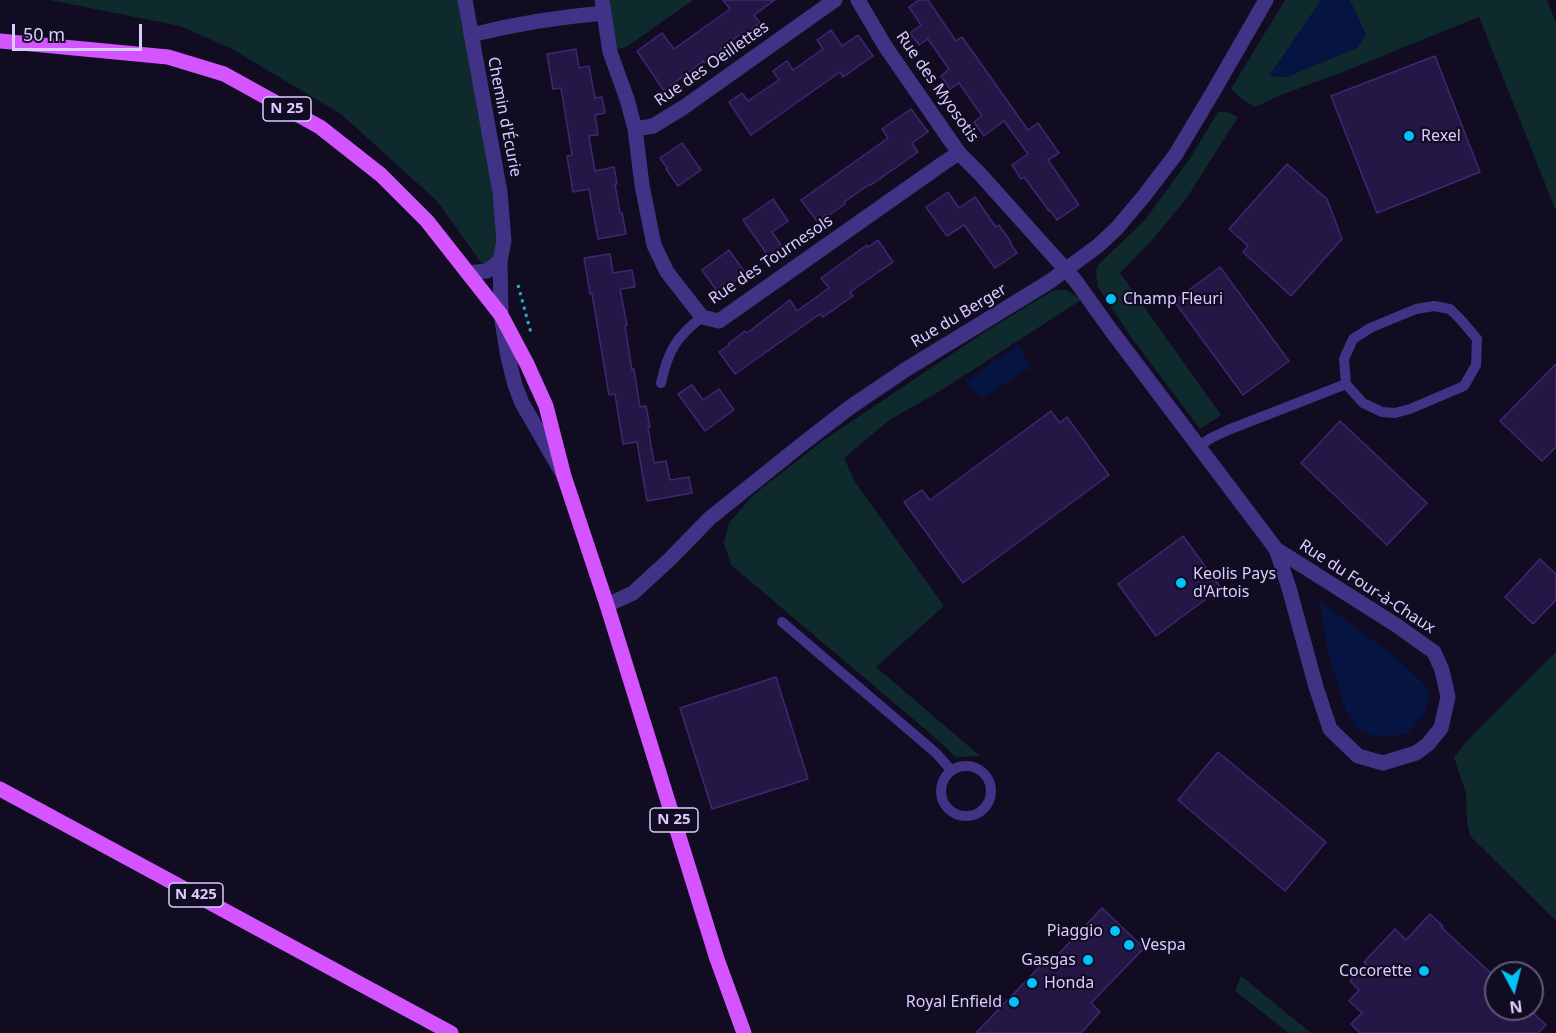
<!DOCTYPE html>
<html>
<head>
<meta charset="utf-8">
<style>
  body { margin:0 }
  #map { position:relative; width:1556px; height:1033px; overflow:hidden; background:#120c23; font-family:"Noto Sans",sans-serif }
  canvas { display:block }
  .north { position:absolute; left:1484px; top:961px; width:60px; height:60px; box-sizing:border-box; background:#120c23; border:2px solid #62597b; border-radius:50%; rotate:173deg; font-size:16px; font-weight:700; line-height:24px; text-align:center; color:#d9cdff }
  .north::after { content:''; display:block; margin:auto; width:21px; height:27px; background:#00c2f8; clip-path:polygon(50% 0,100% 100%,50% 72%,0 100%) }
  .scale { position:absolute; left:12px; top:24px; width:130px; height:27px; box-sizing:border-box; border:3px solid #d9cdff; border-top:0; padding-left:8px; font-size:18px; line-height:21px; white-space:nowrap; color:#d9cdff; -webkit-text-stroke:4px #120c23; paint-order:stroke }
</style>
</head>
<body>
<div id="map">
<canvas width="1556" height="1033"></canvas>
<div class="north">N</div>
<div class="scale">50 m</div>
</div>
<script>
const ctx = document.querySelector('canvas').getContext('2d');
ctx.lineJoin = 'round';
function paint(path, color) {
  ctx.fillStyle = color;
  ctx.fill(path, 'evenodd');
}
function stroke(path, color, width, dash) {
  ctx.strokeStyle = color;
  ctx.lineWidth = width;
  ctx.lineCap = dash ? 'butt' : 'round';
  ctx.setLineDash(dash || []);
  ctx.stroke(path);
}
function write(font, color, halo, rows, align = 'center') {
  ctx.font = font + ' "Noto Sans",sans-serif';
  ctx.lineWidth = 4.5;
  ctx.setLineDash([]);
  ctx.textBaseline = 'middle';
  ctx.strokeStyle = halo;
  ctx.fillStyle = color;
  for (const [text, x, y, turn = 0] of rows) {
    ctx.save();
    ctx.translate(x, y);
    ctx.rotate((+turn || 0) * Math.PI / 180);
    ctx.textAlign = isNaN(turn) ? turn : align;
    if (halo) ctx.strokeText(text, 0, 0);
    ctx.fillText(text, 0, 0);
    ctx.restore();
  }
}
paint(new Path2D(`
  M 50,0 L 465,0 L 504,241 L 487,271 L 437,201 L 341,114 L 232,49 L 180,26 Z
  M 602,0 L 693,0 L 628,46 L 610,52 Z
  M 1285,0 L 1547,0 L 1556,23 L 1556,211 L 1479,17 L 1345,71 L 1281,95 L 1255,107 L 1244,101 L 1231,89 Z
  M 1218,112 L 1227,112 L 1238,117 L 1186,199 L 1152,240 L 1120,273 L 1221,415 L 1200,429 L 1131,337 L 1098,287 L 1096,270 L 1099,264 L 1145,220 L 1191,157 Z
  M 1054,290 L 1067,290 L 1081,300 L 940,391 L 888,421 L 844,458 L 855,482 L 944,606 L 876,667 L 980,756 L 956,757 L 932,735 L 731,565 L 724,543 L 729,523 L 752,496 L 821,442 L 983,333 Z
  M 1556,652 L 1556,921 L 1470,836 L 1467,821 L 1466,793 L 1454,757 L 1468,740 Z
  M 1241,976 L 1311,1033 L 1289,1033 L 1235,991 Z`), '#0e2a2d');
paint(new Path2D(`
  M 1321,0 L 1350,0 L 1366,35 L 1357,48 L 1287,77 L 1269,76 Z
  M 1019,344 L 1030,368 L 983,398 L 966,381 Z
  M 1319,601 C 1357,629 1399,655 1430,691 L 1424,714 L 1407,734 L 1377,737 L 1357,729 L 1346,711 L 1329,656 Z`), '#061442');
const building = new Path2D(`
  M 723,0 L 775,0 L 754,15 L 760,23 L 746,33 L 745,31 L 720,49 L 721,51 L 704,63 L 703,61 L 664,91 L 637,51 L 662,33 L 674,49 L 730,9 Z
  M 919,0 L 928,0 L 956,41 L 962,37 L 1028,130 L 1038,123 L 1059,153 L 1048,160 L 1079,205 L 1057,220 L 1050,210 L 1049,211 L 1024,177 L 1021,179 L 1012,165 L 1028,154 L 1004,121 L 984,136 L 974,122 L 982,116 L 959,83 L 950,89 L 941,76 L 949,69 L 928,39 L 919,45 L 910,33 L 921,25 L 909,7 Z
  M 831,30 L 842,46 L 858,35 L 873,56 L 843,77 L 840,72 L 751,135 L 729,102 L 742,93 L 748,101 L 779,80 L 773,71 L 787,61 L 793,70 L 823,49 L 817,40 Z
  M 576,49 L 579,68 L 589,66 L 595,98 L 602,97 L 605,113 L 595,115 L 598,135 L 589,136 L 595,171 L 614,167 L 617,184 L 615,184 L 620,213 L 622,213 L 626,234 L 598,239 L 589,189 L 573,192 L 567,156 L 572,155 L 561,88 L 553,89 L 547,54 Z
  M 1435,56 L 1480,172 L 1377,213 L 1331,96 Z
  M 911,109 L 928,132 L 912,143 L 918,152 L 871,185 L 870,184 L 844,202 L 845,204 L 828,216 L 827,214 L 817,221 L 801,200 L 888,138 L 882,129 Z
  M 682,143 L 701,170 L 678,186 L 666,169 L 667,168 L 660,158 Z
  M 1287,164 L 1327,199 L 1342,239 L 1291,296 L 1243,252 L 1248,246 L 1229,229 Z
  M 948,192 L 959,208 L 975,197 L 996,227 L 999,225 L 1011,242 L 1010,243 L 1017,253 L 995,268 L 964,225 L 947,236 L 926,207 Z
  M 773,199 L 788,221 L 772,232 L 783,248 L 769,257 L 743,220 Z
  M 878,240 L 893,262 L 850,292 L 853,296 L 823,317 L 820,314 L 735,374 L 719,352 L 729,345 L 728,344 L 745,331 L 747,333 L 790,300 L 797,311 L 829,288 L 821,278 L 867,245 L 868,247 Z
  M 729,250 L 746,274 L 728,286 L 727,284 L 717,291 L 702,270 Z
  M 610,254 L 613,273 L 632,270 L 635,287 L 620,289 L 627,325 L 625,326 L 632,370 L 634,369 L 640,407 L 646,406 L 650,427 L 648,427 L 654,463 L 666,461 L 670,480 L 689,477 L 692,493 L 647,501 L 637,442 L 623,444 L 615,394 L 609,395 L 592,294 L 590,294 L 584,258 Z
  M 1220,267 L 1289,361 L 1243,395 L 1174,301 Z
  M 1556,364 L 1556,447 L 1542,461 L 1500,421 Z
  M 692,385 L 703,400 L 719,389 L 734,410 L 705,431 L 678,394 Z
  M 1051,411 L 1060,423 L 1067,417 L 1109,475 L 963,583 L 904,502 L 922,490 L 930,500 Z
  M 1340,421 L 1427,503 L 1387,545 L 1301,463 Z
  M 1183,536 L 1221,588 L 1156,636 L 1118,584 Z
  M 1540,559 L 1556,574 L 1556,600 L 1533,624 L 1505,597 Z
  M 776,677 L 808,779 L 712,809 L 680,708 Z
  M 1218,752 L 1326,842 L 1285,891 L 1178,800 Z
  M 1102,908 L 1144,948 L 1091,1003 L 1100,1012 L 1081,1033 L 976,1033 L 1046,960 L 1049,964 Z
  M 1430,914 L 1443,926 L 1441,927 L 1496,978 L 1496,1009 L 1529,1009 L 1546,1025 L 1538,1033 L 1360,1033 L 1351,1024 L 1362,1013 L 1349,1001 L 1359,990 L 1350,981 L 1366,964 L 1364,962 L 1395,929 L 1406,940 Z`);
paint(building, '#251745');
stroke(building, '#3f2773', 1.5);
stroke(new Path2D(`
  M 518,285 L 531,333`), '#25b2bb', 3, [3, 4.5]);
stroke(new Path2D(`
  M 1434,306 L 1450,309 L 1462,321 L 1477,339 L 1476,365 L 1464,386 L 1410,409 L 1395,413 L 1382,412 L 1363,403 L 1346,384 L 1344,359 L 1353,339 L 1370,328 L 1416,309 Z
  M 661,383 C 668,351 676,337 702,317
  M 1199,446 L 1211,438 L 1228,430 L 1346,384
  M 782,622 L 936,753 L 951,770
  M941 791a25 25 0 1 1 50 0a25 25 0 1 1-50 0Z`), '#403385', 10);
stroke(new Path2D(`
  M 465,0 L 500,192 L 504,241 L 500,261 L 501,315 L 508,357 L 515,385 L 522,403 L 561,471
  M 602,0 L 610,52 L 627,99 L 635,129 L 642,185 L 654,245 L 667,272 L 702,317 L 719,321 L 945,162 L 959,153
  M 858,0 L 885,46 L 959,153 L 980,174 L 1075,280 L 1110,329 L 1276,549 L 1289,588 L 1316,687 L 1330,729 L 1358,756 L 1383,763 L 1416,753 L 1428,744 L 1441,728 L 1448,697 L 1442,670 L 1434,652 L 1396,625 L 1276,549
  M 471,35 C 514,24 559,17 604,13
  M 635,129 L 653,126 L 684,107 L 835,0
  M 468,273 L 487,271 L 500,261
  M 607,605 L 633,593 L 670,559 L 710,518 L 801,445 L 849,408 L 905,370 L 1049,282 L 1099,245 L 1117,228 L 1144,196 L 1176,154 L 1213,92 L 1266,0`), '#403385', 15);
stroke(new Path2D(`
  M 0,41 L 168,57 L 224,74 L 320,127 L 381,175 L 427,221 L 501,315 L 527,364 L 546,406 L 564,476 L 607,605 L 717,959 L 744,1033
  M 0,789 L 451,1033`), '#d454ff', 15);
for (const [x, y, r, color] of [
  [1409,136,6,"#00c2f8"],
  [1111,299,6,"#00c2f8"],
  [1181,583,6,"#00c2f8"],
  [1115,931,6,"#00c2f8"],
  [1129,945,6,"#00c2f8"],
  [1088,960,6,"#00c2f8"],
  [1424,971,6,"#00c2f8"],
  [1032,983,6,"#00c2f8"],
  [1014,1002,6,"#00c2f8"]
]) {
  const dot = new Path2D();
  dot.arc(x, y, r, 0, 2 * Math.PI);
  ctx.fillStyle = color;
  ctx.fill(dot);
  stroke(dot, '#120c23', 2);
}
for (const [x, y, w] of [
  [287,109,48],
  [674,820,48],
  [196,895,54]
]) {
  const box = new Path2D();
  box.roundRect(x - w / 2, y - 12, w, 24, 4.5);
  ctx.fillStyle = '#120c23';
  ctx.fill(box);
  stroke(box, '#d9cdff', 1.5);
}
write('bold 15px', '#d9cdff', null, [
  ["N 25",287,109],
  ["N 25",674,820],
  ["N 425",196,895]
]);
write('16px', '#d9cdff', '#120c23', [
  ["Rue des Oeillettes",712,64,-35],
  ["Rue des Myosotis",937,87,55],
  ["Chemin d'Écurie",504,117,79],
  ["Rue des Tournesols",771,260,-34],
  ["Rue du Berger",959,316,-31],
  ["Rue du Four-à-Chaux",1367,587,33]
]);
write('16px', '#d9cdff', '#120c23', [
  ["Rexel",1421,136],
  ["Champ Fleuri",1123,299],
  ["Keolis Pays",1193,574],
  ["d'Artois",1193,592],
  ["Piaggio",1103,931,"right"],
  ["Vespa",1141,945],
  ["Gasgas",1076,960,"right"],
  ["Cocorette",1412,971,"right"],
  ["Honda",1044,983],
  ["Royal Enfield",1002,1002,"right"]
], 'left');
</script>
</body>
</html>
